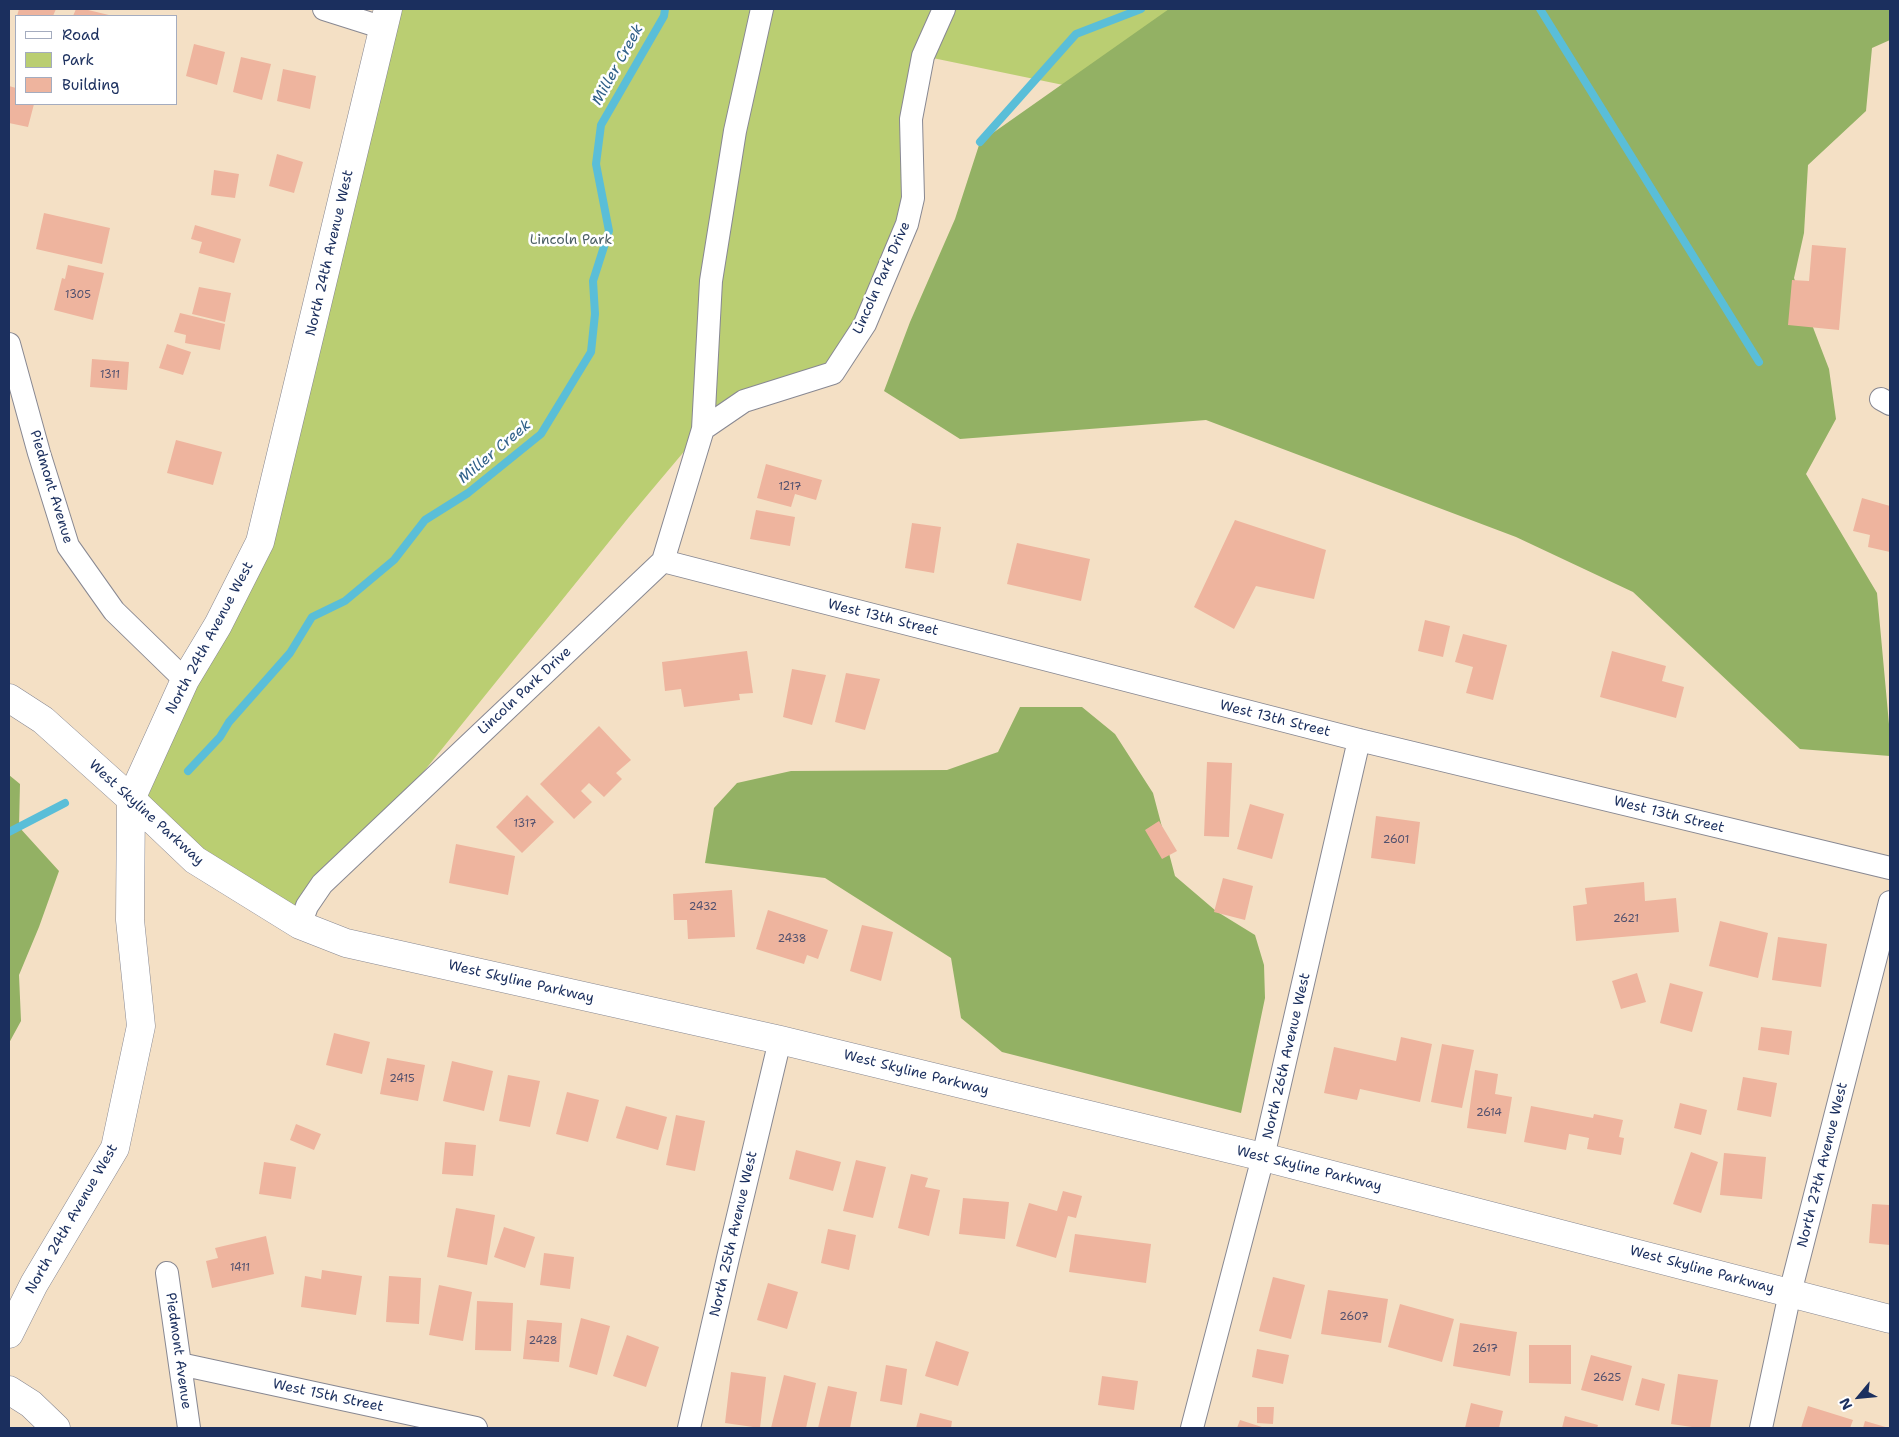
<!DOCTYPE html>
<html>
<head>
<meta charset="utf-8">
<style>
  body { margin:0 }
  #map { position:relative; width:1899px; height:1437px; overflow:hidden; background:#f4e0c5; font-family:"Shantell Sans",sans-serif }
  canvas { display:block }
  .frame { position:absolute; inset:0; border:10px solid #1b2f5e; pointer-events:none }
  .legend { position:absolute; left:15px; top:15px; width:162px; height:90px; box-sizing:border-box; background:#fff; border:1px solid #a4acbf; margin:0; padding:6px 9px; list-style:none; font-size:15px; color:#1b2f5e }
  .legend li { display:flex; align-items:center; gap:10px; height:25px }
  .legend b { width:25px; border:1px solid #a4acbf }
  .north { position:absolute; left:1834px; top:1372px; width:50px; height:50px; -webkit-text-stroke:4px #fff; paint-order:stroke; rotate:242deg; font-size:14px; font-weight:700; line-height:20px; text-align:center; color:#1b2f5e }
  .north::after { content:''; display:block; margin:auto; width:18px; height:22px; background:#1b2f5e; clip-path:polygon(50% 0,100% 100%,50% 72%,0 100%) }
</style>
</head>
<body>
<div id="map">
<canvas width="1899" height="1437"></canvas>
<div class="frame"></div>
<ul class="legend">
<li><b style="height:6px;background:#fff"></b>Road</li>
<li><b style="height:14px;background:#bace72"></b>Park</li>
<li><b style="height:14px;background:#eeb49e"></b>Building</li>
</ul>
<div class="north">N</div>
</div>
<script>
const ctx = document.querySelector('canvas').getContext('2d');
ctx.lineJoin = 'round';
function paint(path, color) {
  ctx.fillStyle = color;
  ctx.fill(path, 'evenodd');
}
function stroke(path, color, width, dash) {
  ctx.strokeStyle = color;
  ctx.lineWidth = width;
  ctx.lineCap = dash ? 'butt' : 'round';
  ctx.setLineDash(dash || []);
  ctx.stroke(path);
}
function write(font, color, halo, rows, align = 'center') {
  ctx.font = font + ' "Shantell Sans",sans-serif';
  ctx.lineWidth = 5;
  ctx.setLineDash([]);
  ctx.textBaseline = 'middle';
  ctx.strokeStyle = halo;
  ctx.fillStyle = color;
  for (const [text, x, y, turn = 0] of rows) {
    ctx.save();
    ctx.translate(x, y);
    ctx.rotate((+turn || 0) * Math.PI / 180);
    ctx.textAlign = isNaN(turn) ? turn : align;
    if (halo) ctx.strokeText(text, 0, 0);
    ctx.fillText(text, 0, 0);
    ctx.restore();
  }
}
paint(new Path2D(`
  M 388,9 L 1544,9 L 1513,178 L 923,56 L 913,198 L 833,373 L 703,429 L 629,517 L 300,925 L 131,799 L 260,542 Z`), '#bace72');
paint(new Path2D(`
  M 1169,9 L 1890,9 L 1890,40 L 1872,48 L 1866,111 L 1808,165 L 1804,233 L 1794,278 L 1829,369 L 1836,419 L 1806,474 L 1877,593 L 1890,735 L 1890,756 L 1800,749 L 1633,592 L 1516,537 L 1206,420 L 960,439 L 884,391 L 910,322 L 955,219 L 980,142 Z
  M 1020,707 L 1082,707 L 1115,734 L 1153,793 L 1175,876 L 1216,911 L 1255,935 L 1264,965 L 1265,998 L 1241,1113 L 1002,1052 L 961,1018 L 951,958 L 825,878 L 705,863 L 714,808 L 737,783 L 791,771 L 947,770 L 998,752 Z
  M 9,775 L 20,784 L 19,827 L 59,871 L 39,927 L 19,975 L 21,1021 L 9,1043 Z`), '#93b164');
stroke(new Path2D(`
  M 1540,9 L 1759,362
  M 980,142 L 1076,34 L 1141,9
  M 188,771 L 220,737 L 229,722 L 290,653 L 312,617 L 345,601 L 394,560 L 425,520 L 468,493 L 541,434 L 591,352 L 595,314 L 593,281 L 609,231 L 596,164 L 601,125 L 664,16 L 665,9
  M 9,832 L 65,803`), '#5abed8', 8);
paint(new Path2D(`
  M 19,9 L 56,9 L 53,16 L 17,16 Z
  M 76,9 L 84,9 L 113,16 L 73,16 Z
  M 194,44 L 225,52 L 217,85 L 186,76 Z
  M 241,57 L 271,64 L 262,100 L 233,92 Z
  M 283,69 L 316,76 L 310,109 L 277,101 Z
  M 9,86 L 16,88 L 16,104 L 34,104 L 28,127 L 9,123 Z
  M 277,154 L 303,162 L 294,193 L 269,186 Z
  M 214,170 L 239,174 L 235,198 L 211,195 Z
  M 44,213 L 110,228 L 102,264 L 36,249 Z
  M 195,225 L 241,239 L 234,263 L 199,253 L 202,242 L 191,239 Z
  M 1812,245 L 1846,248 L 1839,330 L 1788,325 L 1792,280 L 1809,281 Z
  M 68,265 L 104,273 L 93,320 L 54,310 L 62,278 L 65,279 Z
  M 199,287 L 231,293 L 225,322 L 192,314 Z
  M 180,313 L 225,324 L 220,350 L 185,343 L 186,335 L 174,332 Z
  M 167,344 L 191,352 L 183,375 L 159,368 Z
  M 92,359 L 129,362 L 127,390 L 90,387 Z
  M 176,440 L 222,452 L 213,485 L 167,473 Z
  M 766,464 L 822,480 L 816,500 L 795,494 L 791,507 L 757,498 Z
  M 1862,498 L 1890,506 L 1890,552 L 1868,547 L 1870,535 L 1853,531 Z
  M 756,510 L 795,517 L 790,546 L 750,539 Z
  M 1235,520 L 1326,550 L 1314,599 L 1256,586 L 1234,629 L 1194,607 Z
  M 912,523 L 941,527 L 934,573 L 905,568 Z
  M 1017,543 L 1090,559 L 1081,601 L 1007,584 Z
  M 1425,620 L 1450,626 L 1443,657 L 1418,651 Z
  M 1463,634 L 1507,645 L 1493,700 L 1466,693 L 1473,667 L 1455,662 Z
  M 747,651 L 753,693 L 739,694 L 740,700 L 684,707 L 681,689 L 665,691 L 662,662 Z
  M 1612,651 L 1666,666 L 1662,681 L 1684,687 L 1676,718 L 1600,697 Z
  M 792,669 L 826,675 L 812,725 L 783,717 Z
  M 846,673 L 880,679 L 865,730 L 835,722 Z
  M 599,726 L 631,760 L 616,773 L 622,779 L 604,797 L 589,783 L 581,791 L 592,802 L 574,819 L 540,784 Z
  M 1207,762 L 1232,763 L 1229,837 L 1204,836 Z
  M 527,795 L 554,822 L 522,853 L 496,827 Z
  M 1250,804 L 1284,814 L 1272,859 L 1237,849 Z
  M 1376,816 L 1420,822 L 1415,864 L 1371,858 Z
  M 1159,821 L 1177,851 L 1162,859 L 1145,830 Z
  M 456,844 L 515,856 L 508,895 L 449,883 Z
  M 1223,878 L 1253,886 L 1245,920 L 1214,912 Z
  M 1644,882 L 1645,901 L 1676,898 L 1679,932 L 1576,941 L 1573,906 L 1587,904 L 1585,888 Z
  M 732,890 L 735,937 L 688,939 L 687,920 L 674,920 L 673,894 Z
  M 768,910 L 828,930 L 818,959 L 807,955 L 804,964 L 756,949 Z
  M 1720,921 L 1768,933 L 1758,978 L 1709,966 Z
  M 862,925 L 893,932 L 881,981 L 850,971 Z
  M 1778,937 L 1827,944 L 1821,987 L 1772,980 Z
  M 1637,973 L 1646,1002 L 1621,1009 L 1612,981 Z
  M 1670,983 L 1703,992 L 1692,1032 L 1660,1023 Z
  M 1761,1027 L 1792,1031 L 1789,1055 L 1758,1050 Z
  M 334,1033 L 370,1042 L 362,1074 L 326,1065 Z
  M 1401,1037 L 1432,1044 L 1420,1102 L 1360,1089 L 1357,1100 L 1324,1093 L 1334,1047 L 1396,1061 Z
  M 1442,1044 L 1474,1050 L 1462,1108 L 1431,1102 Z
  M 387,1058 L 425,1065 L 418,1101 L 380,1094 Z
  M 452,1061 L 493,1071 L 484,1111 L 443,1101 Z
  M 1475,1070 L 1498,1074 L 1495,1094 L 1512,1097 L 1506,1134 L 1467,1128 Z
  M 508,1075 L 540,1081 L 530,1127 L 499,1121 Z
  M 1743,1077 L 1777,1083 L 1771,1117 L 1737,1110 Z
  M 567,1092 L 599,1100 L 588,1142 L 556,1134 Z
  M 1680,1103 L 1707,1110 L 1701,1135 L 1674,1128 Z
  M 626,1106 L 667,1117 L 658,1150 L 616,1138 Z
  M 1531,1106 L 1593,1118 L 1594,1114 L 1623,1120 L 1619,1137 L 1624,1138 L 1621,1155 L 1587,1149 L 1589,1138 L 1569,1134 L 1566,1150 L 1524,1142 Z
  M 676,1115 L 705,1121 L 695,1171 L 666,1165 Z
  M 296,1124 L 321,1134 L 314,1150 L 290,1140 Z
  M 445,1142 L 476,1145 L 473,1176 L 442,1174 Z
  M 796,1150 L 841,1162 L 833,1191 L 789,1179 Z
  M 1691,1152 L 1718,1162 L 1701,1213 L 1673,1204 Z
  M 1724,1153 L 1766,1157 L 1762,1199 L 1720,1195 Z
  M 856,1160 L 886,1167 L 873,1218 L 843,1211 Z
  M 264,1162 L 296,1167 L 291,1199 L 259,1194 Z
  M 911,1174 L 928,1178 L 925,1187 L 940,1190 L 929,1236 L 898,1228 Z
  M 1063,1191 L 1082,1196 L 1076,1218 L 1068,1216 L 1056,1258 L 1016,1246 L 1029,1203 L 1057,1211 Z
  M 963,1198 L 1009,1202 L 1005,1239 L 959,1234 Z
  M 1872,1204 L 1890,1205 L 1890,1245 L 1869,1243 Z
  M 456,1208 L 495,1215 L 487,1265 L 447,1257 Z
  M 504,1227 L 535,1237 L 525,1268 L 494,1257 Z
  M 828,1229 L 856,1235 L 849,1270 L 821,1263 Z
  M 1075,1234 L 1151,1244 L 1146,1283 L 1069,1272 Z
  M 266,1236 L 274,1274 L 212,1288 L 206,1261 L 218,1258 L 215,1248 Z
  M 544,1253 L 574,1257 L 570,1289 L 540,1285 Z
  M 322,1270 L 362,1276 L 356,1315 L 301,1307 L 305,1276 L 321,1279 Z
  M 389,1276 L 421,1278 L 419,1324 L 386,1322 Z
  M 1273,1277 L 1305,1285 L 1291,1339 L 1259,1331 Z
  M 768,1283 L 798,1292 L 787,1329 L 757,1320 Z
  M 439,1285 L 472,1292 L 463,1341 L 429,1335 Z
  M 1328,1290 L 1388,1299 L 1381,1343 L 1321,1334 Z
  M 477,1301 L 513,1303 L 511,1351 L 475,1350 Z
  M 1400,1304 L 1454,1319 L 1442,1362 L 1388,1347 Z
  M 581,1318 L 610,1326 L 597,1375 L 569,1367 Z
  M 527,1320 L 562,1323 L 559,1362 L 523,1359 Z
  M 1460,1323 L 1517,1332 L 1510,1376 L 1453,1366 Z
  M 627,1335 L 659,1347 L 646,1387 L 613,1376 Z
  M 936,1341 L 969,1352 L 958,1386 L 925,1376 Z
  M 1529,1345 L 1571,1345 L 1571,1384 L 1529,1383 Z
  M 1257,1349 L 1289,1355 L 1283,1384 L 1252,1377 Z
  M 1591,1355 L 1632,1366 L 1623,1401 L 1581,1390 Z
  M 886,1365 L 907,1369 L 902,1405 L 880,1401 Z
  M 731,1372 L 766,1377 L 760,1428 L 725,1423 Z
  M 1678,1374 L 1718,1380 L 1710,1428 L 1699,1428 L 1671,1424 Z
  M 784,1375 L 816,1383 L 806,1428 L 771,1428 Z
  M 1102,1376 L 1138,1381 L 1134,1410 L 1098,1405 Z
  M 1642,1378 L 1665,1384 L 1659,1411 L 1635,1405 Z
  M 828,1386 L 857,1392 L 850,1428 L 818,1428 Z
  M 1471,1403 L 1503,1411 L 1499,1428 L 1465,1428 Z
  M 1808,1406 L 1853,1420 L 1850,1428 L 1801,1428 Z
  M 1257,1407 L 1274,1407 L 1273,1424 L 1257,1423 Z
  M 920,1413 L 952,1421 L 951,1428 L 916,1428 Z
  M 1565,1416 L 1598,1425 L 1597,1428 L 1562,1428 Z
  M 1240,1420 L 1265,1428 L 1237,1428 Z
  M 1865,1421 L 1889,1428 L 1863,1428 Z`), '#eeb49e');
const street = new Path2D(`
  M 324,9 L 384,28
  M 9,344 L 39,453 L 68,546 L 114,611 L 185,680
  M 1881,399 L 1890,404
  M 703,429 L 744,401 L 833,373 L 865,324 L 907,224 L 913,198 L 911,119 L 923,56 L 944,9
  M 663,561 L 1359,740 L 1890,868
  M 300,925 L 307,906 L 322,884 L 663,561 L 703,429 L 711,281 L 735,131 L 762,9
  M 167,1273 L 189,1428
  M 180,1364 L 476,1428
  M 689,1428 L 728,1258 L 780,1040
  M 1192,1428 L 1263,1157 L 1359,740
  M 1761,1428 L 1790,1293 L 1890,902`);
const secondary = new Path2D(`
  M 9,698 L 43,720 L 131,799 L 195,860 L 300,925 L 346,943 L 780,1040 L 1263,1157 L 1890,1319
  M 9,1334 L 34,1284 L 115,1148 L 141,1026 L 130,920 L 131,799 L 185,680 L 218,625 L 260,542 L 388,9
  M 9,1390 L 31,1404 L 56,1428`);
stroke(street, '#888892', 24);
stroke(secondary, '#888892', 29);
stroke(street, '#fff', 22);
stroke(secondary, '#fff', 28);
write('11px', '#50506e', null, [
  ["1305",78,295],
  ["1311",110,375],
  ["1217",790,487],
  ["1317",525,824],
  ["2601",1396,840],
  ["2432",703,907],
  ["2621",1626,919],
  ["2438",792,939],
  ["2415",402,1079],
  ["2614",1489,1113],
  ["1411",240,1268],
  ["2607",1354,1317],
  ["2428",543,1341],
  ["2617",1485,1349],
  ["2625",1607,1378]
]);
write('14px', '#4b5f64', '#fff', [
  ["Lincoln Park",571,240]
]);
write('14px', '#1b2f5e', '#fff', [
  ["North 24th Avenue West",330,253,-77],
  ["Lincoln Park Drive",882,278,-66],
  ["Piedmont Avenue",51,487,73],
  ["West 13th Street",883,618,14],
  ["North 24th Avenue West",210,638,-62],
  ["Lincoln Park Drive",525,691,-43],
  ["West 13th Street",1275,719,14],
  ["West Skyline Parkway",146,813,42],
  ["West 13th Street",1669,815,14],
  ["West Skyline Parkway",521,982,13],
  ["North 26th Avenue West",1287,1056,-77],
  ["West Skyline Parkway",916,1073,14],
  ["North 27th Avenue West",1823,1165,-76],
  ["West Skyline Parkway",1309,1169,14],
  ["North 24th Avenue West",72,1219,-60],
  ["North 25th Avenue West",734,1234,-77],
  ["West Skyline Parkway",1702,1270,15],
  ["Piedmont Avenue",178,1351,82],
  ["West 15th Street",328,1396,12]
]);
write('italic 15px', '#316189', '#fff', [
  ["Miller Creek",618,65,-61],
  ["Miller Creek",495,452,-40]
]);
</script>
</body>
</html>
